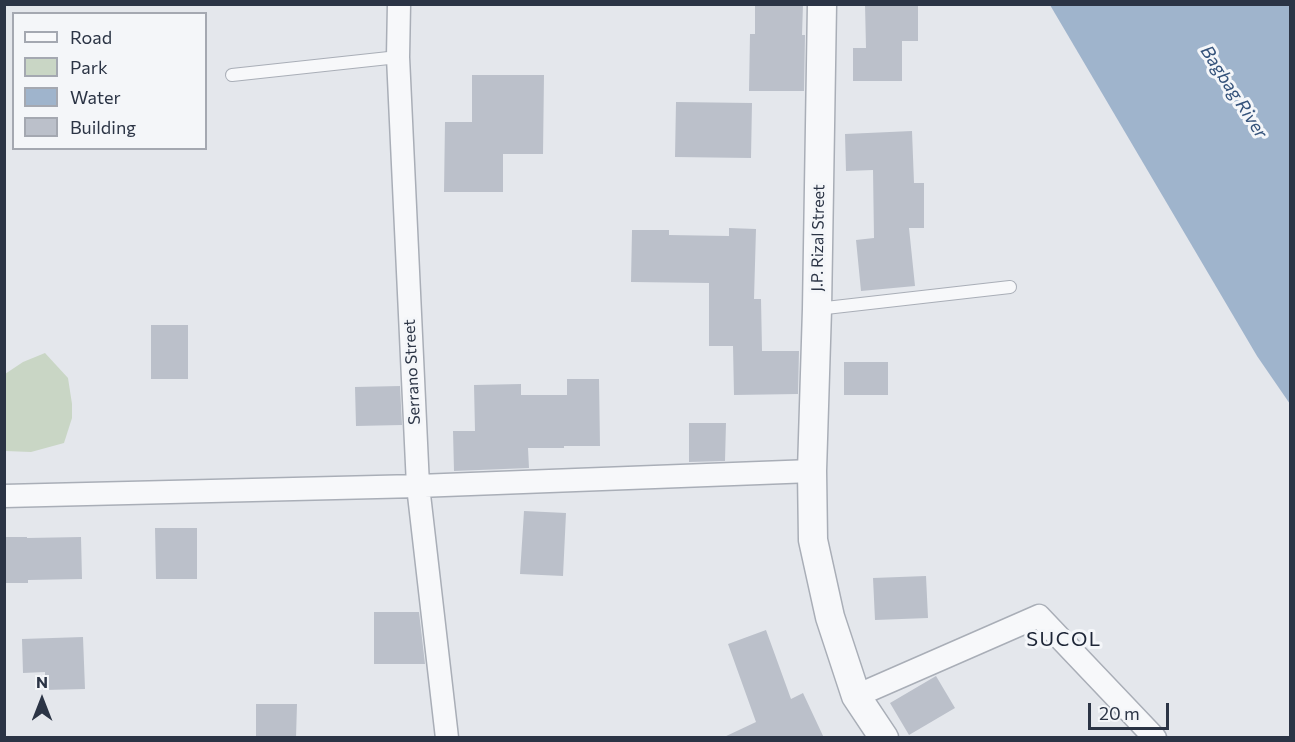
<!DOCTYPE html>
<html>
<head>
<meta charset="utf-8">
<style>
  body { margin:0 }
  #map { position:relative; width:1295px; height:742px; overflow:hidden; background:#e4e7ec; font-family:Commissioner,sans-serif }
  canvas { display:block }
  .frame { position:absolute; inset:0; border:6px solid #2b3445; pointer-events:none }
  .legend { position:absolute; left:12px; top:12px; width:195px; height:138px; box-sizing:border-box; background:#f4f6f9; border:2px solid #a4a8b1; margin:0; padding:8px 10px; list-style:none; font-size:18px; color:#2b3445 }
  .legend li { display:flex; align-items:center; gap:12px; height:30px }
  .legend b { width:30px; border:2px solid #a4a8b1 }
  .north { position:absolute; left:12px; top:670px; width:60px; height:60px; -webkit-text-stroke:4px #f4f6f9; paint-order:stroke; rotate:0deg; font-size:16px; font-weight:700; line-height:24px; text-align:center; color:#2b3445 }
  .north::after { content:''; display:block; margin:auto; width:21px; height:27px; background:#2b3445; clip-path:polygon(50% 0,100% 100%,50% 72%,0 100%) }
  .scale { position:absolute; left:1088px; top:703px; width:81px; height:27px; box-sizing:border-box; border:3px solid #2b3445; border-top:0; padding-left:8px; font-size:18px; line-height:21px; white-space:nowrap; color:#2b3445; -webkit-text-stroke:4px #f4f6f9; paint-order:stroke }
</style>
</head>
<body>
<div id="map">
<canvas width="1295" height="742"></canvas>
<div class="frame"></div>
<ul class="legend">
<li><b style="height:8px;background:#f7f8fa"></b>Road</li>
<li><b style="height:16px;background:#c9d6c5"></b>Park</li>
<li><b style="height:16px;background:#9fb4cc"></b>Water</li>
<li><b style="height:16px;background:#bbc0ca"></b>Building</li>
</ul>
<div class="north">N</div>
<div class="scale">20 m</div>
</div>
<script>
const ctx = document.querySelector('canvas').getContext('2d');
ctx.lineJoin = 'round';
function paint(path, color) {
  ctx.fillStyle = color;
  ctx.fill(path, 'evenodd');
}
function stroke(path, color, width, dash) {
  ctx.strokeStyle = color;
  ctx.lineWidth = width;
  ctx.lineCap = dash ? 'butt' : 'round';
  ctx.setLineDash(dash || []);
  ctx.stroke(path);
}
function write(font, color, halo, rows, align = 'center') {
  ctx.font = font + ' Commissioner,sans-serif';
  ctx.lineWidth = 6;
  ctx.setLineDash([]);
  ctx.textBaseline = 'middle';
  ctx.strokeStyle = halo;
  ctx.fillStyle = color;
  for (const [text, x, y, turn = 0] of rows) {
    ctx.save();
    ctx.translate(x, y);
    ctx.rotate((+turn || 0) * Math.PI / 180);
    ctx.textAlign = isNaN(turn) ? turn : align;
    if (halo) ctx.strokeText(text, 0, 0);
    ctx.fillText(text, 0, 0);
    ctx.restore();
  }
}
paint(new Path2D(`
  M 45,353 L 68,378 L 72,404 L 72,418 L 64,443 L 31,452 L 5,451 L 5,374 L 23,362 Z`), '#c9d6c5');
paint(new Path2D(`
  M 1050,5 L 1290,5 L 1290,404 L 1257,356 Z`), '#9fb4cc');
paint(new Path2D(`
  M 755,4 L 803,4 L 802,35 L 805,35 L 804,91 L 749,91 L 750,34 L 755,34 Z
  M 865,4 L 918,4 L 918,41 L 902,41 L 902,81 L 853,81 L 853,48 L 866,48 Z
  M 472,75 L 544,75 L 543,154 L 503,154 L 503,192 L 444,192 L 445,122 L 472,122 Z
  M 676,102 L 752,103 L 751,158 L 675,157 Z
  M 912,131 L 914,183 L 924,183 L 924,228 L 909,228 L 915,286 L 861,291 L 856,240 L 874,238 L 873,170 L 846,171 L 845,134 Z
  M 729,228 L 756,229 L 754,299 L 761,299 L 762,351 L 799,351 L 798,394 L 734,395 L 733,346 L 709,346 L 709,283 L 631,282 L 632,230 L 669,230 L 669,235 L 729,236 Z
  M 151,325 L 188,325 L 188,379 L 151,379 Z
  M 844,362 L 888,362 L 888,395 L 844,395 Z
  M 567,379 L 599,379 L 600,446 L 564,446 L 564,448 L 528,448 L 529,468 L 454,471 L 453,431 L 475,431 L 474,385 L 521,384 L 521,395 L 567,395 Z
  M 400,386 L 402,425 L 356,426 L 355,387 Z
  M 689,423 L 726,423 L 725,461 L 689,462 Z
  M 524,511 L 566,513 L 563,576 L 520,574 Z
  M 155,528 L 197,528 L 197,579 L 156,579 Z
  M 4,537 L 27,537 L 27,538 L 81,537 L 82,579 L 28,580 L 28,583 L 4,583 Z
  M 926,576 L 928,618 L 875,620 L 873,578 Z
  M 374,612 L 419,612 L 425,664 L 374,664 Z
  M 766,630 L 791,699 L 803,693 L 824,738 L 722,738 L 756,722 L 728,644 Z
  M 83,637 L 85,689 L 45,690 L 45,672 L 23,673 L 22,639 Z
  M 936,676 L 955,708 L 909,735 L 890,703 Z
  M 256,704 L 297,704 L 296,738 L 256,738 Z`), '#bbc0ca');
const service = new Path2D(`
  M 232,75 L 398,57
  M 817,309 L 1010,287`);
const minor = new Path2D(`
  M 399,4 L 398,57 L 418,486 L 447,738
  M 4,496 L 418,486 L 812,471
  M 856,696 L 1039,616 L 1155,738`);
const tertiary = new Path2D(`
  M 822,4 L 817,309 L 812,471 L 813,540 L 830,617 L 856,696 L 884,738`);
stroke(service, '#a9aeb7', 14);
stroke(minor, '#a9aeb7', 25);
stroke(tertiary, '#a9aeb7', 31);
stroke(service, '#f7f8fa', 12);
stroke(minor, '#f7f8fa', 22);
stroke(tertiary, '#f7f8fa', 28);
write('16px', '#2b3445', '#f4f6f9', [
  ["J.P. Rizal Street",818,238,-89],
  ["Serrano Street",412,372,-93]
]);
write('italic 18px', '#34527a', '#f4f6f9', [
  ["Bagbag River",1234,92,57]
]);
ctx.letterSpacing = '1.5px';
write('20px', '#1d2536', '#f4f6f9', [
  ["SUCOL",1064,639]
]);
ctx.letterSpacing = '0px';
</script>
</body>
</html>
